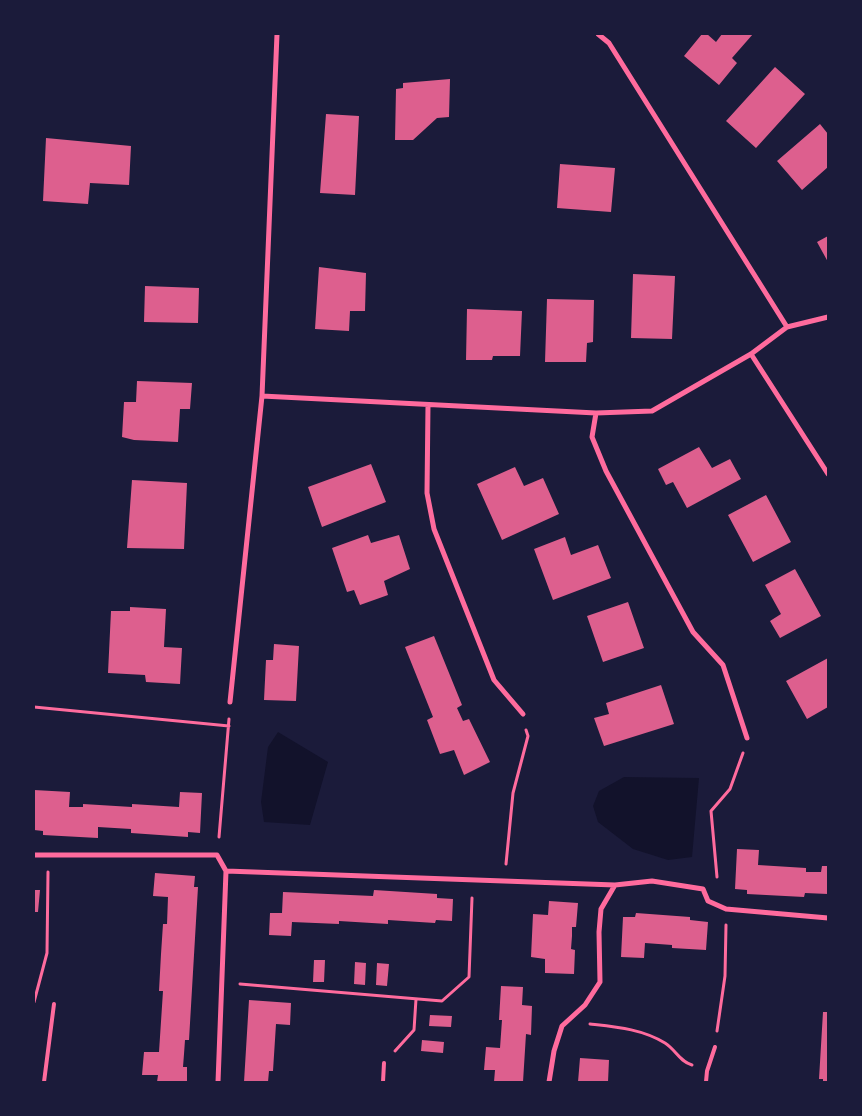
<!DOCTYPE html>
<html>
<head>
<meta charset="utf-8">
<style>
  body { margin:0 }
  #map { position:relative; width:862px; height:1116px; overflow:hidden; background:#1b1b3a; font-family:Overpass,sans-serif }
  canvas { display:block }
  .frame { position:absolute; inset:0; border:35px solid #1b1b3a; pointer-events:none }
</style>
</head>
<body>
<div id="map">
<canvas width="862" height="1116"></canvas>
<div class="frame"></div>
</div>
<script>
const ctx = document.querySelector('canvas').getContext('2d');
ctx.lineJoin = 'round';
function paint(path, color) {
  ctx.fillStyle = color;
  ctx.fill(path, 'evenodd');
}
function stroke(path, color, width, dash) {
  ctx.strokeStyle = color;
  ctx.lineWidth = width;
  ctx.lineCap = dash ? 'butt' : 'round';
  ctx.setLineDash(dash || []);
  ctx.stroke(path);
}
paint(new Path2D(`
  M 278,732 L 328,762 L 310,825 L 264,822 L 261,802 L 268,747 Z
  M 624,777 L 699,778 L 692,857 L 668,860 L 633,849 L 598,822 L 593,806 L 599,791 Z`), '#12122b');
paint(new Path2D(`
  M 702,34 L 707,34 L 716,42 L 722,34 L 753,34 L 732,58 L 737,63 L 719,85 L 684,56 Z
  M 775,67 L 805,94 L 756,148 L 726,121 Z
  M 450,79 L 449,117 L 437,118 L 413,140 L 395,140 L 396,89 L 403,88 L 403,83 Z
  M 326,114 L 359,116 L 355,195 L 320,193 Z
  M 820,124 L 828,134 L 828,167 L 802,190 L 777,161 Z
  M 46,138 L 131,146 L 129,185 L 90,183 L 88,204 L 43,201 Z
  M 560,164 L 615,168 L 611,212 L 557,208 Z
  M 828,236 L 828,262 L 817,242 Z
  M 319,267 L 366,273 L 365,311 L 350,311 L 349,331 L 315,329 Z
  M 633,274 L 675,276 L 672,339 L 631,338 Z
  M 145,286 L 199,288 L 198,323 L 144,322 Z
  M 547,299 L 594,300 L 593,342 L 587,343 L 586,362 L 545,362 Z
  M 467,309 L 522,311 L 520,356 L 493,356 L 492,360 L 466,360 Z
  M 137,381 L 192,383 L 190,409 L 180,409 L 178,442 L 134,440 L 122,437 L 124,402 L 136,402 Z
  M 699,447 L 712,468 L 730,459 L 741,479 L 687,508 L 673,482 L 666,485 L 658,469 Z
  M 371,464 L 386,502 L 322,527 L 308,487 Z
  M 515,467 L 524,486 L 543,478 L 559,514 L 502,540 L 477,484 Z
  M 132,480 L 187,483 L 184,549 L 127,548 Z
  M 766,495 L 791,542 L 753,562 L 728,515 Z
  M 368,535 L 371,543 L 399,535 L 410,569 L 384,581 L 388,595 L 360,605 L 354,590 L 347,592 L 332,548 Z
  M 565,537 L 571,555 L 598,545 L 611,578 L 553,600 L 534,549 Z
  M 795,569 L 821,616 L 780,638 L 770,621 L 781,614 L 765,585 Z
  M 628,602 L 644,648 L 603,662 L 587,616 Z
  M 130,607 L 166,609 L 164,647 L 182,648 L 180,684 L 146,682 L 145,675 L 108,673 L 111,611 L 130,611 Z
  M 434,636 L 462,705 L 457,708 L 463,721 L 469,719 L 490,762 L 464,775 L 454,750 L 440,754 L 427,720 L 433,717 L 405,647 Z
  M 274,644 L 299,646 L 296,701 L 264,700 L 266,660 L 273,660 Z
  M 828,658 L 828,707 L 807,719 L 786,681 Z
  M 661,685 L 674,724 L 604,746 L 594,718 L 609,714 L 606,703 Z
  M 34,790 L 70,792 L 69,807 L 83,807 L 83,804 L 132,807 L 132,804 L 179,807 L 180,792 L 202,793 L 200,833 L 188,832 L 188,837 L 131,833 L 131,829 L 98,827 L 98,838 L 43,835 L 43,831 L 34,830 Z
  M 737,849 L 759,850 L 758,865 L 806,868 L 806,872 L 821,872 L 822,866 L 828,866 L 828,894 L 805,893 L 804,897 L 747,894 L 747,890 L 735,889 Z
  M 155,873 L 195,876 L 194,887 L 198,887 L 189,1040 L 185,1040 L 184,1054 L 183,1067 L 187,1067 L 187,1082 L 157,1082 L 158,1075 L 142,1075 L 144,1052 L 159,1052 L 163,991 L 159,991 L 161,954 L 163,924 L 167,924 L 168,897 L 153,896 Z
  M 34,890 L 40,890 L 38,912 L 34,912 Z
  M 374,890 L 437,894 L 437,898 L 453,899 L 452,921 L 436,920 L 435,923 L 388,920 L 388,924 L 339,921 L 339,924 L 292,922 L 291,936 L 269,935 L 270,913 L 282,913 L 283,892 L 373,896 Z
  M 549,901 L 578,903 L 576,927 L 572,927 L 572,936 L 571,949 L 575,950 L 574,974 L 545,973 L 545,959 L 531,957 L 533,914 L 548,915 Z
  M 636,913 L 690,917 L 690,920 L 708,922 L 706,950 L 672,948 L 672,945 L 645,943 L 644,958 L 621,957 L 623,917 L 635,917 Z
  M 314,960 L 325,960 L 324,982 L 313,982 Z
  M 355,962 L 366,963 L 365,985 L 354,984 Z
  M 377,963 L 389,964 L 387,986 L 376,985 Z
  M 501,986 L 523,987 L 522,1005 L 532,1006 L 531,1035 L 526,1034 L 523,1082 L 494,1082 L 495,1070 L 484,1070 L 486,1047 L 500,1048 L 502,1020 L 499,1020 Z
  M 249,1000 L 291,1003 L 290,1025 L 276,1024 L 273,1071 L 269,1071 L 268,1082 L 244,1082 Z
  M 823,1012 L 828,1012 L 828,1082 L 823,1082 L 823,1079 L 819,1079 Z
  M 430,1015 L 452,1016 L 451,1027 L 429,1026 Z
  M 422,1040 L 444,1042 L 443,1053 L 421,1051 Z
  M 580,1058 L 609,1060 L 608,1082 L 578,1082 Z`), '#dd5f8e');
stroke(new Path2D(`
  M 34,707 L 229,726
  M 219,837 L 229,719
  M 506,864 L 513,793 L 528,736 L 526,730
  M 717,877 L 711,811 L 730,789 L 743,753
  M 240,984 L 442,1001 L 469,977 L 472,898
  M 34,1002 L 47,953 L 48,872
  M 590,1024 C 617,1027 642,1029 665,1043 C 676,1050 679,1061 692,1065
  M 717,1031 L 725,976 L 726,925
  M 395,1051 L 414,1030 L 416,999`), '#ff6b9d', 3);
stroke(new Path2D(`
  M 44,1082 L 54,1004
  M 383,1082 L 384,1063
  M 706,1082 L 707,1071 L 715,1047`), '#ff6b9d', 4);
stroke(new Path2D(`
  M 598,34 L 609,43 L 787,327
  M 751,354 L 828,474
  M 262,396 L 596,413 L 652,411 L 751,354 L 787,327 L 828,317
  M 428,405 L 427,493 L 434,529 L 494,680 L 523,714
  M 596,413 L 592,437 L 606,471 L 693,632 L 723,665 L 747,738
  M 230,702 L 262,396 L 277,34
  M 34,855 L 217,855 L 226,871
  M 226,871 L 615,885 L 652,881 L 703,889 L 708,901 L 726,909 L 828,918
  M 218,1082 L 226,871
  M 549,1082 L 554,1051 L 562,1026 L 585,1005 L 600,982 L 599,932 L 601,909 L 615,885`), '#ff6b9d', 5);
</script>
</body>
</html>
